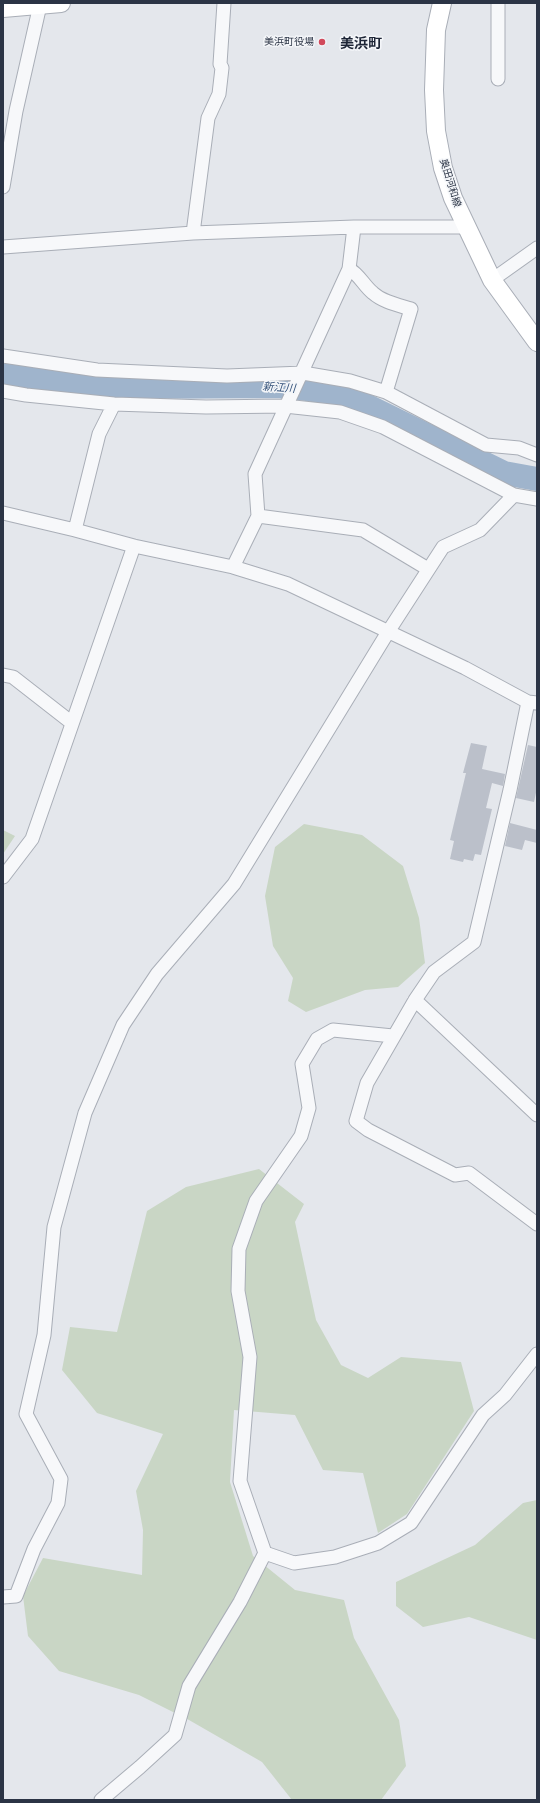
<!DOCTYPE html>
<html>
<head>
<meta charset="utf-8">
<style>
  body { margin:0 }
  #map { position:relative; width:540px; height:1803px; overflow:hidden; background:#e4e7ec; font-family:Arial,sans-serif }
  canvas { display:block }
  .frame { position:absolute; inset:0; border:4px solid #2b3445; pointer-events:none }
</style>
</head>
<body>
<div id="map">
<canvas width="540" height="1803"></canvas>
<div class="frame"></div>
</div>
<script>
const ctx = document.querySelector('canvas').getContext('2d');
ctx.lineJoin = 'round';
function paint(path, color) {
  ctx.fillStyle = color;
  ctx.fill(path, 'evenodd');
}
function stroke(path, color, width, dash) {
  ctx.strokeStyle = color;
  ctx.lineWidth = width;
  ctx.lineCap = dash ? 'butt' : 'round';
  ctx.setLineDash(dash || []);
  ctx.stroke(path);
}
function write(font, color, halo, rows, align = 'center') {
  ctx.font = font + ' Arial,"Noto Sans JP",sans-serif';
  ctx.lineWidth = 3;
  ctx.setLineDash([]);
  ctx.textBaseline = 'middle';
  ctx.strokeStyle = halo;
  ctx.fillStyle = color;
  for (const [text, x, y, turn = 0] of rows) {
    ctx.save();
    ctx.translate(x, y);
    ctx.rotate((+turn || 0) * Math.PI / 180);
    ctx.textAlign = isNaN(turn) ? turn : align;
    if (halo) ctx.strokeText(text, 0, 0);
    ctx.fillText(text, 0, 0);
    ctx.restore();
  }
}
paint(new Path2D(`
  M 304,824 L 362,835 L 403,866 L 419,918 L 425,963 L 398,987 L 365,990 L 306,1012 L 288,1001 L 293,978 L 273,946 L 265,896 L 275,847 Z
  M 3,830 L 15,836 L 3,854 Z
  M 259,1169 L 304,1204 L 295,1222 L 316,1320 L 341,1365 L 368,1378 L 401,1357 L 461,1362 L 474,1411 L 407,1514 L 378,1533 L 363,1473 L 323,1470 L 295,1415 L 234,1410 L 230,1482 L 253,1556 L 295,1590 L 344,1600 L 354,1638 L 399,1720 L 406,1766 L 381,1800 L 292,1800 L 262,1762 L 189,1720 L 139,1695 L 59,1671 L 28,1636 L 23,1596 L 43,1558 L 142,1575 L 143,1530 L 136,1491 L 163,1434 L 97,1413 L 62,1370 L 70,1327 L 117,1332 L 147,1211 L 186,1187 Z
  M 537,1500 L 537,1640 L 469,1617 L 423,1627 L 396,1606 L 396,1582 L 475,1545 L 523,1503 Z`), '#c9d6c5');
stroke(new Path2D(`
  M 3,373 L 39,379 L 119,387 L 278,386 L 307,389 L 349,397 L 504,473 L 537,479`), '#9fb4cc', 24);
paint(new Path2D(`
  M 471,743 L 487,746 L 482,769 L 505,774 L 503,786 L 492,783 L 486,808 L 492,809 L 481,855 L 475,854 L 473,861 L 464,859 L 463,862 L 450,859 L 454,841 L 450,840 L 466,773 L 463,773 Z
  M 528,745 L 537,747 L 537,788 L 534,802 L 516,798 Z
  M 510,823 L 537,830 L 537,843 L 525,840 L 522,850 L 505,846 Z`), '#bbc0ca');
const street = new Path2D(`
  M 498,79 L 498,3
  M 3,187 L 16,111 L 40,5
  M 193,233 L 208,118 L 219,94 L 222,68 L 220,64 L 224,3
  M 3,247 L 193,233 L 354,227 L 465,227
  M 349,269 C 359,274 364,286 373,293 C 383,302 398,305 411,309 L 386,392
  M 492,280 L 537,248
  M 3,356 L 97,370 L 227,376 L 303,373 L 350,381 L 386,392 L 486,445 L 519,448 L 537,455
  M 3,391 L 26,395 L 114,404 L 206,407 L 285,406 L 340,412 L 383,427 L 514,495
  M 3,513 L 75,530 L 134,546 L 233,567 L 288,584 L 465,668 L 528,702 L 537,703
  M 258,516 L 363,530 L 428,569
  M 75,530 L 99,434 L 114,404
  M 233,567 L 258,516 L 255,474 L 349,269 L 354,227
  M 3,675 L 13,677 L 72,723
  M 528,702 L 510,790 L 474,942 L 434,972 L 415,1000 L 367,1083 L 356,1121 L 368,1130 L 455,1175 L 469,1173 L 537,1224
  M 3,877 L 32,839 L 134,546
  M 415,1000 L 537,1115
  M 265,1553 L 294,1563 L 335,1557 L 378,1543 L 411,1523 L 483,1415 L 505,1395 L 537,1354
  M 3,1597 L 16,1596 L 34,1549 L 58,1503 L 61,1479 L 26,1414 L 44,1335 L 54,1227 L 85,1113 L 123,1025 L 157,974 L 234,884 L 388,632 L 443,547 L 480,530 L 514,495 L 537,499
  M 101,1800 L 140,1767 L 175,1735 L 189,1686 L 240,1602 L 265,1553 L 240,1481 L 250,1357 L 238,1291 L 239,1249 L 256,1201 L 301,1136 L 309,1108 L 302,1064 L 317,1039 L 333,1030 L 393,1036`);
const secondary = new Path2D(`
  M 442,3 L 436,30 L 434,90 L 436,131 L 443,168 L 453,198 L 492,280 L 537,342
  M 3,8 L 61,3`);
stroke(street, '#a9aeb7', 15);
stroke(secondary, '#a9aeb7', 20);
stroke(street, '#f7f8fa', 13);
stroke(secondary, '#fff', 18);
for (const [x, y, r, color] of [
  [322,42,4,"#d1495b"]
]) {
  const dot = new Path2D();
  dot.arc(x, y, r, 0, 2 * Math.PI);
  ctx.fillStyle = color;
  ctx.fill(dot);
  stroke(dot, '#f4f6f9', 1.5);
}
write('10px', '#2b3445', '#f4f6f9', [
  ["美浜町役場",314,42]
], 'right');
write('10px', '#2b3445', '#f4f6f9', [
  ["奥田河和線",450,183,73]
]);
write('italic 11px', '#34527a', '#f4f6f9', [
  ["新江川",279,388,4]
]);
write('bold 14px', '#1d2536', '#f4f6f9', [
  ["美浜町",361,44]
]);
</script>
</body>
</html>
